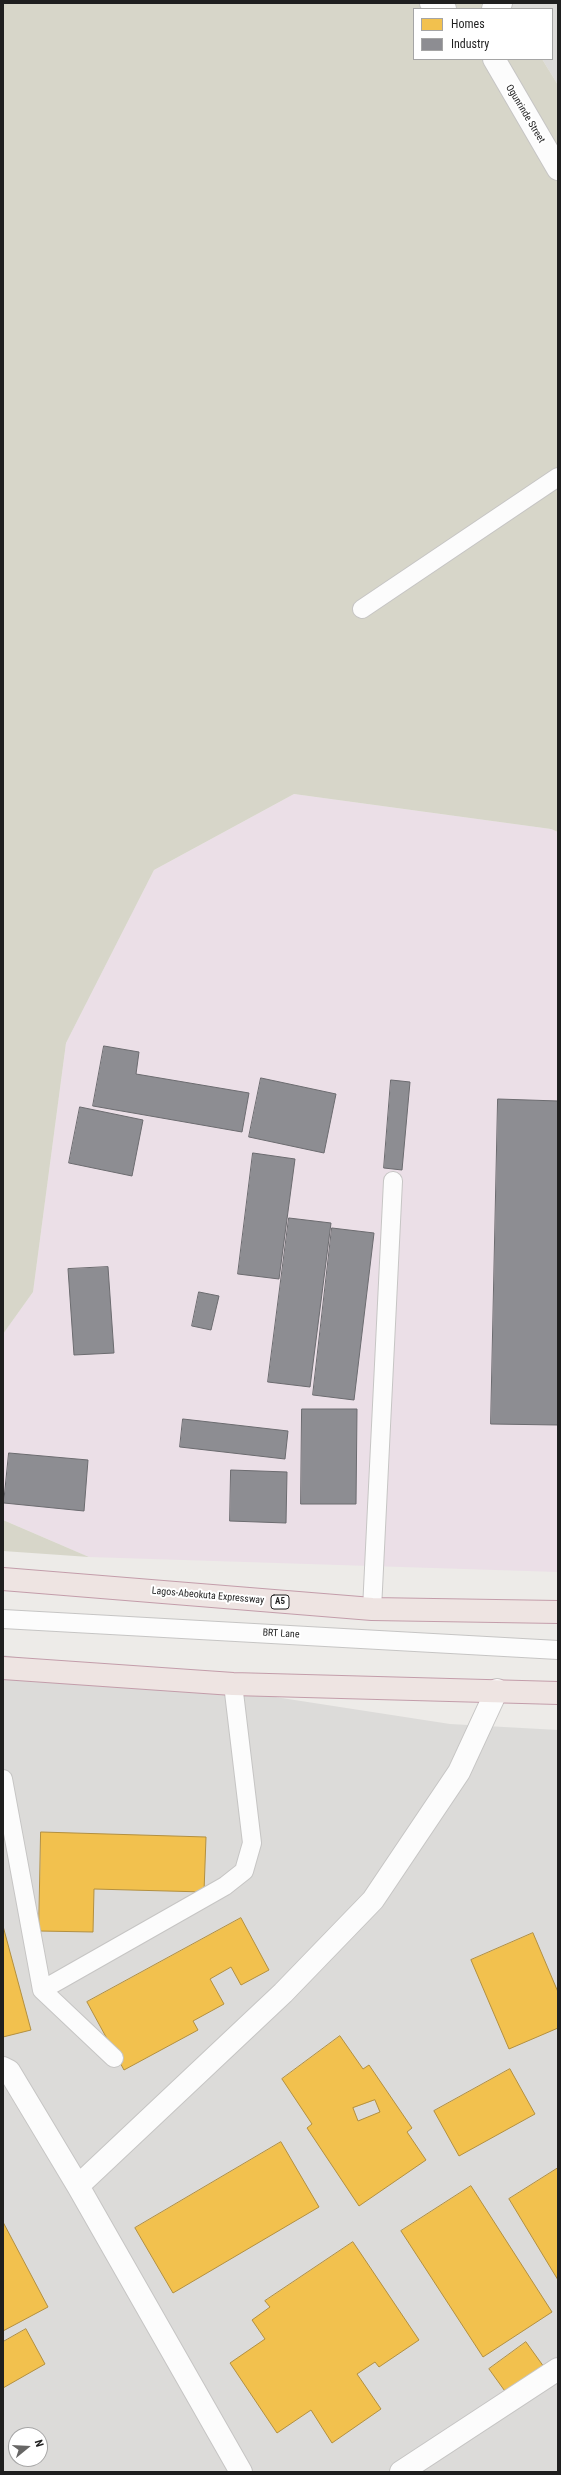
<!DOCTYPE html>
<html>
<head>
<meta charset="utf-8">
<style>
  body { margin:0 }
  #map { position:relative; width:561px; height:2475px; overflow:hidden; background:#edebe8; font-family:"Roboto Condensed",sans-serif }
  canvas { display:block }
  .frame { position:absolute; inset:0; border:4px solid #1f1f1f; pointer-events:none }
  .legend { position:absolute; left:413px; top:8px; width:140px; height:52px; box-sizing:border-box; background:#fff; border:1px solid #a5a5a5; margin:0; padding:5px 7px; list-style:none; font-size:12px; color:#1f1f1f }
  .legend li { display:flex; align-items:center; gap:8px; height:20px }
  .legend b { width:20px; border:1px solid #a5a5a5 }
  .north { position:absolute; left:8px; top:2427px; width:40px; height:40px; box-sizing:border-box; background:#fff; border:1px solid #a5a5a5; border-radius:50%; rotate:72deg; font-size:11px; font-weight:700; line-height:16px; text-align:center; color:#1f1f1f }
  .north::after { content:''; display:block; margin:auto; width:14px; height:18px; background:#676665; clip-path:polygon(50% 0,100% 100%,50% 72%,0 100%) }
</style>
</head>
<body>
<div id="map">
<canvas width="561" height="2475"></canvas>
<div class="frame"></div>
<ul class="legend">
<li><b style="height:11px;background:#f2c14e"></b>Homes</li>
<li><b style="height:11px;background:#8d8d92"></b>Industry</li>
</ul>
<div class="north">N</div>
</div>
<script>
const ctx = document.querySelector('canvas').getContext('2d');
ctx.lineJoin = 'round';
function paint(path, color) {
  ctx.fillStyle = color;
  ctx.fill(path, 'evenodd');
}
function stroke(path, color, width, dash) {
  ctx.strokeStyle = color;
  ctx.lineWidth = width;
  ctx.lineCap = dash ? 'butt' : 'round';
  ctx.setLineDash(dash || []);
  ctx.stroke(path);
}
function write(font, color, halo, rows, align = 'center') {
  ctx.font = font + ' "Roboto Condensed",sans-serif';
  ctx.lineWidth = 4;
  ctx.setLineDash([]);
  ctx.textBaseline = 'middle';
  ctx.strokeStyle = halo;
  ctx.fillStyle = color;
  for (const [text, x, y, turn = 0] of rows) {
    ctx.save();
    ctx.translate(x, y);
    ctx.rotate((+turn || 0) * Math.PI / 180);
    ctx.textAlign = isNaN(turn) ? turn : align;
    if (halo) ctx.strokeText(text, 0, 0);
    ctx.fillText(text, 0, 0);
    ctx.restore();
  }
}
paint(new Path2D(`
  M 507,3 L 558,3 L 558,85 L 542,59 L 552,59 L 552,9 L 510,9 Z
  M 3,1655 L 450,1724 L 558,1730 L 558,2472 L 3,2472 ZM 16,2435 L 40,2435 L 40,2459 L 16,2459 Z`), '#dcdbd9');
paint(new Path2D(`
  M 294,794 L 551,829 L 558,832 L 558,1572 L 89,1557 L 3,1520 L 3,1334 L 33,1292 L 66,1043 L 154,870 Z`), '#ebdfe7');
paint(new Path2D(`
  M 3,3 L 507,3 L 510,9 L 414,9 L 414,59 L 542,59 L 558,85 L 558,832 L 551,829 L 294,794 L 154,870 L 66,1043 L 33,1292 L 3,1334 Z
  M 3,1520 L 89,1557 L 3,1551 Z`), '#d7d6c9');
const homes = new Path2D(`
  M 41,1832 L 206,1837 L 204,1892 L 94,1889 L 93,1932 L 39,1931 Z
  M 241,1918 L 269,1970 L 241,1985 L 231,1967 L 210,1979 L 224,2004 L 193,2021 L 198,2030 L 124,2070 L 87,2002 Z
  M 3,1926 L 31,2030 L 3,2037 Z
  M 533,1933 L 558,1992 L 558,2028 L 509,2049 L 471,1960 Z
  M 340,2036 L 363,2069 L 369,2065 L 412,2128 L 407,2132 L 426,2160 L 359,2206 L 307,2128 L 312,2124 L 282,2079 Z
  M 510,2069 L 535,2114 L 459,2156 L 434,2111 Z
  M 375,2100 L 380,2112 L 358,2121 L 353,2108 Z
  M 281,2142 L 319,2207 L 173,2293 L 135,2228 Z
  M 558,2168 L 558,2280 L 509,2199 Z
  M 471,2186 L 552,2312 L 483,2357 L 401,2231 Z
  M 3,2222 L 48,2307 L 3,2331 Z
  M 353,2242 L 419,2340 L 379,2367 L 375,2362 L 357,2374 L 381,2409 L 332,2443 L 311,2410 L 277,2433 L 230,2363 L 265,2339 L 252,2320 L 270,2307 L 265,2301 Z
  M 26,2329 L 45,2364 L 3,2388 L 3,2342 Z
  M 526,2342 L 544,2367 L 507,2394 L 489,2369 Z`);
paint(homes, '#f2c14e');
stroke(homes, '#b39040', 1);
const industry = new Path2D(`
  M 104,1046 L 139,1052 L 136,1074 L 249,1093 L 242,1132 L 93,1106 Z
  M 261,1078 L 336,1094 L 324,1153 L 249,1137 Z
  M 391,1080 L 410,1082 L 402,1170 L 384,1168 Z
  M 498,1099 L 558,1101 L 558,1425 L 491,1424 Z
  M 80,1107 L 143,1120 L 132,1176 L 69,1163 Z
  M 253,1153 L 295,1159 L 279,1279 L 238,1274 Z
  M 289,1218 L 331,1223 L 310,1387 L 268,1382 Z
  M 332,1228 L 374,1233 L 354,1400 L 313,1395 Z
  M 108,1267 L 114,1353 L 74,1355 L 68,1269 Z
  M 199,1292 L 219,1296 L 211,1330 L 192,1326 Z
  M 302,1409 L 357,1409 L 356,1504 L 301,1504 Z
  M 183,1419 L 288,1431 L 285,1459 L 180,1447 Z
  M 9,1453 L 88,1460 L 84,1511 L 4,1503 Z
  M 231,1470 L 287,1472 L 286,1523 L 230,1521 Z`);
paint(industry, '#8d8d92');
stroke(industry, '#6c6c70', 1);
const service = new Path2D(`
  M 362,609 L 558,477
  M 372,1609 L 393,1181
  M 3,1619 L 558,1650
  M 3,1779 L 42,1990 L 114,2058
  M 42,1990 L 225,1886 L 244,1871 L 252,1843 L 233,1684`);
const minor = new Path2D(`
  M 431,3 L 445,9
  M 493,9 L 501,3
  M 494,59 L 558,169
  M 3,2068 L 9,2071 L 78,2186 L 241,2472
  M 78,2186 L 283,1993 L 373,1900 L 459,1772 L 497,1690
  M 401,2472 L 558,2369`);
const trunk = new Path2D(`
  M 3,1579 L 372,1609 L 558,1612
  M 3,1668 L 233,1684 L 558,1693`);
stroke(service, '#c6c5c4', 20);
stroke(minor, '#c6c5c4', 24);
stroke(trunk, '#c39daa', 24);
stroke(service, '#fcfcfc', 18);
stroke(minor, '#fcfcfc', 22);
stroke(trunk, '#eee4e2', 22);
for (const [x, y, w] of [
  [280,1602,18]
]) {
  const box = new Path2D();
  box.roundRect(x - w / 2, y - 7, w, 14, 3);
  ctx.fillStyle = '#fff';
  ctx.fill(box);
  stroke(box, '#1f1f1f', 1);
}
write('bold 9px', '#1f1f1f', null, [
  ["A5",280,1602]
]);
write('10px', '#1f1f1f', '#fff', [
  ["Ogunrinde Street",525,114,59],
  ["Lagos-Abeokuta Expressway",208,1596,5],
  ["BRT Lane",281,1634,3]
]);
</script>
</body>
</html>
